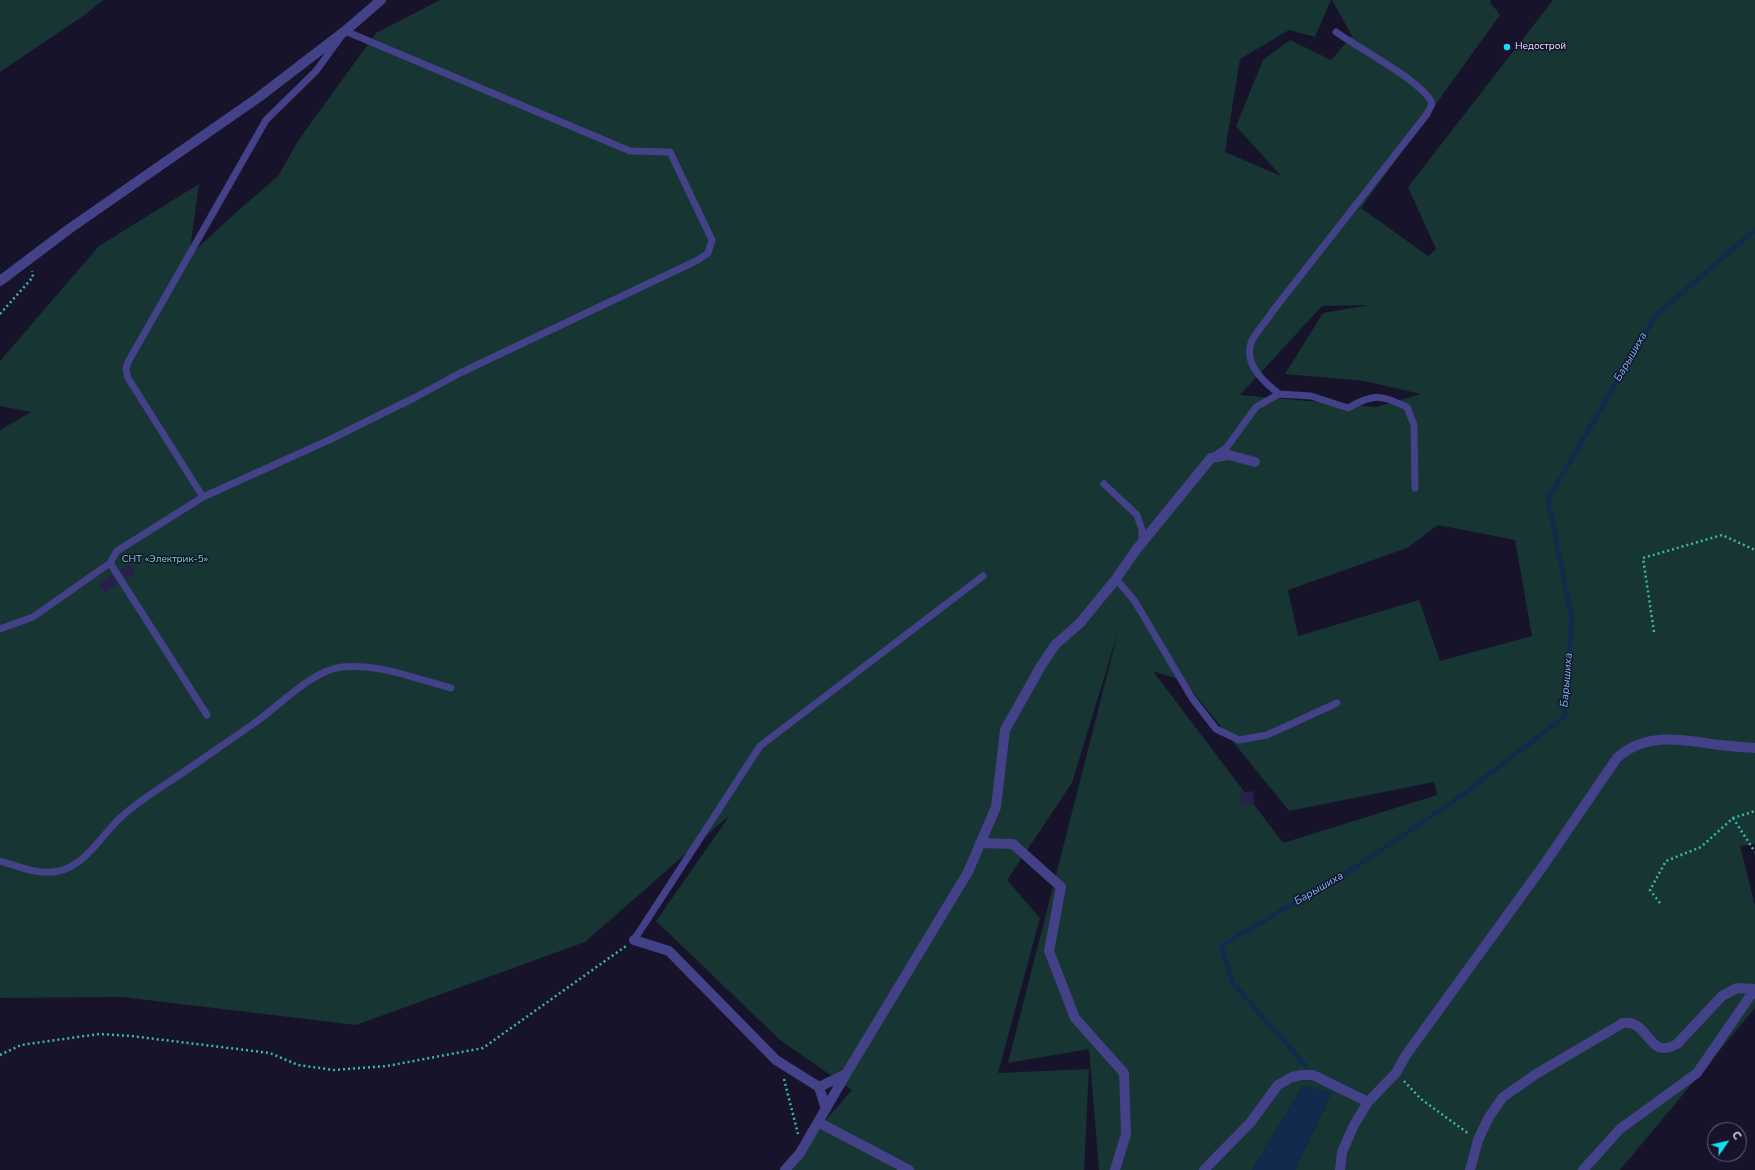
<!DOCTYPE html>
<html>
<head>
<meta charset="utf-8">
<style>
  body { margin:0 }
  #map { position:relative; width:1755px; height:1170px; overflow:hidden; background:#17132b; font-family:"Nunito Sans",sans-serif }
  canvas { display:block }
  .north { position:absolute; left:1707px; top:1122px; width:40px; height:40px; box-sizing:border-box; background:#17132b; border:1px solid #68657f; border-radius:50%; rotate:56deg; font-size:11px; font-weight:700; line-height:16px; text-align:center; color:#e2dffd }
  .north::after { content:''; display:block; margin:auto; width:14px; height:18px; background:#16def2; clip-path:polygon(50% 0,100% 100%,50% 72%,0 100%) }
</style>
</head>
<body>
<div id="map">
<canvas width="1755" height="1170"></canvas>
<div class="north">С</div>
</div>
<script>
const ctx = document.querySelector('canvas').getContext('2d');
ctx.lineJoin = 'round';
function paint(path, color) {
  ctx.fillStyle = color;
  ctx.fill(path, 'evenodd');
}
function stroke(path, color, width, dash) {
  ctx.strokeStyle = color;
  ctx.lineWidth = width;
  ctx.lineCap = dash ? 'butt' : 'round';
  ctx.setLineDash(dash || []);
  ctx.stroke(path);
}
function write(font, color, halo, rows, align = 'center') {
  ctx.font = font + ' "Nunito Sans",sans-serif';
  ctx.lineWidth = 3;
  ctx.setLineDash([]);
  ctx.textBaseline = 'middle';
  ctx.strokeStyle = halo;
  ctx.fillStyle = color;
  for (const [text, x, y, turn = 0] of rows) {
    ctx.save();
    ctx.translate(x, y);
    ctx.rotate((+turn || 0) * Math.PI / 180);
    ctx.textAlign = isNaN(turn) ? turn : align;
    if (halo) ctx.strokeText(text, 0, 0);
    ctx.fillText(text, 0, 0);
    ctx.restore();
  }
}
paint(new Path2D(`
  M 0,0 L 103,0 L 86,14 L 0,72 Z
  M 440,0 L 1331,0 L 1315,37 L 1289,30 L 1240,59 L 1225,152 L 1281,176 L 1236,126 L 1263,60 L 1290,40 L 1331,60 L 1352,36 L 1332,0 L 1491,0 L 1490,2 L 1500,15 L 1361,208 L 1428,256 L 1436,249 L 1408,187 L 1553,0 L 1755,0 L 1755,844 L 1740,846 L 1755,905 L 1755,1008 L 1620,1170 L 1295,1170 L 1331,1093 L 1303,1086 L 1252,1170 L 1099,1170 L 1089,1049 L 1008,1063 L 1118,632 L 1072,783 L 1007,880 L 1040,918 L 998,1073 L 1089,1069 L 1084,1170 L 782,1170 L 852,1090 L 780,1040 L 656,921 L 730,815 L 585,942 L 356,1025 L 122,997 L 0,998 L 0,430 L 31,412 L 0,406 L 0,361 L 99,246 L 199,184 L 189,256 L 233,215 L 278,176 L 298,141 L 376,33 ZM 1369,305 L 1323,313 L 1285,374 L 1364,381 L 1421,394 L 1376,407 L 1240,395 L 1322,306 ZM 1438,525 L 1515,540 L 1532,636 L 1440,661 L 1419,600 L 1298,636 L 1288,590 L 1407,548 ZM 1153,671 L 1184,681 L 1289,811 L 1434,782 L 1437,795 L 1283,843 Z`), '#163533');
paint(new Path2D(`
  M 1303,1086 L 1331,1093 L 1295,1170 L 1252,1170 Z`), '#132a4f');
stroke(new Path2D(`
  M 1306,1066 L 1233,983 L 1221,946 L 1360,864 L 1454,801 L 1564,717 L 1572,620 L 1548,499 L 1656,315 L 1755,230`), '#132a4f', 4.5);
paint(new Path2D(`
  M 129,564 L 135,574 L 126,579 L 120,570 Z
  M 112,575 L 118,584 L 105,592 L 99,583 Z
  M 1253,791 L 1254,803 L 1242,804 L 1240,793 Z`), '#28204b');
stroke(new Path2D(`
  M 0,314 L 33,277 L 32,271
  M 1654,632 L 1643,558 L 1722,535 L 1755,550
  M 1733,818 L 1755,852
  M 1660,903 L 1650,890 L 1666,861 L 1701,847 L 1733,818 L 1755,811
  M 0,1055 L 21,1045 L 99,1034 L 131,1036 L 270,1053 L 298,1065 L 334,1070 L 387,1066 L 483,1048 L 626,946
  M 784,1079 L 798,1134
  M 1404,1081 L 1421,1099 L 1469,1134`), '#38b8af', 2.5, [2, 3]);
stroke(new Path2D(`
  M 1279,394 C 1264,382 1244,365 1251,343 C 1254,334 1267,321 1272,312 L 1427,114 L 1432,104 C 1427,84 1355,46 1336,32
  M 1213,457 L 1227,447 L 1256,407 L 1279,394 L 1311,396 L 1348,408 C 1375,393 1380,395 1407,407 L 1414,425 L 1415,488
  M 1104,484 L 1137,515 L 1142,530 L 1142,543
  M 110,563 L 207,715
  M 1116,579 L 1134,600 L 1192,698 L 1216,729 L 1239,740 L 1267,735 L 1337,703
  M 0,629 L 33,617 L 110,563 L 117,551 L 203,497 L 329,440 L 416,397 L 460,373 L 698,260 L 708,253 L 712,240 L 670,152 L 630,151 L 345,31 L 316,71 L 266,120 L 128,362 L 126,369 L 128,378 L 203,497
  M 0,861 C 18,866 40,876 59,871 C 87,864 100,837 120,818 C 138,801 160,788 181,774 C 205,757 229,741 253,724 C 278,707 312,670 342,667 C 378,663 416,679 451,688
  M 634,940 L 760,746 L 983,576`), '#434187', 7);
stroke(new Path2D(`
  M 0,281 L 69,229 L 259,97 L 345,31 L 381,0
  M 980,843 L 1013,844 L 1061,887 L 1049,951 L 1075,1018 L 1124,1073 L 1126,1134 L 1115,1170
  M 634,940 L 669,951 L 776,1060 L 819,1087 L 846,1074 L 968,872 L 996,807 L 1005,730 L 1041,666 L 1055,645 L 1080,623 L 1116,579 L 1136,550 L 1211,458 L 1229,455 L 1255,462
  M 819,1087 L 826,1109
  M 818,1122 L 909,1170
  M 785,1170 L 800,1153 L 846,1074
  M 1204,1170 L 1250,1123 L 1278,1085 L 1292,1077 L 1302,1075 L 1313,1075 L 1368,1102
  M 1340,1170 L 1342,1152 L 1354,1125 L 1368,1102 L 1396,1073 L 1406,1055 L 1543,866 L 1617,758 C 1644,733 1679,739 1712,744 C 1726,746 1741,747 1755,748
  M 1470,1170 L 1478,1140 L 1489,1117 L 1503,1097 L 1536,1074 L 1623,1023 C 1651,1020 1647,1061 1677,1044 L 1722,996 L 1737,988 L 1755,989
  M 1583,1170 L 1620,1129 L 1697,1073 L 1755,989`), '#434187', 10);
for (const [x, y, r, color] of [
  [1507,47,4,"#16def2"]
]) {
  const dot = new Path2D();
  dot.arc(x, y, r, 0, 2 * Math.PI);
  ctx.fillStyle = color;
  ctx.fill(dot);
  stroke(dot, '#17132b', 1.5);
}
write('10px', '#e2dffd', '#17132b', [
  ["Недострой",1515,47]
], 'left');
write('10px', '#6ddbbe', '#17132b', [
  ["СНТ «Электрик-5»",165,560]
]);
write('italic 11px', '#73bbf7', '#17132b', [
  ["Барышиха",1631,357,-60],
  ["Барышиха",1567,680,-85],
  ["Барышиха",1319,889,-30]
]);
</script>
</body>
</html>
